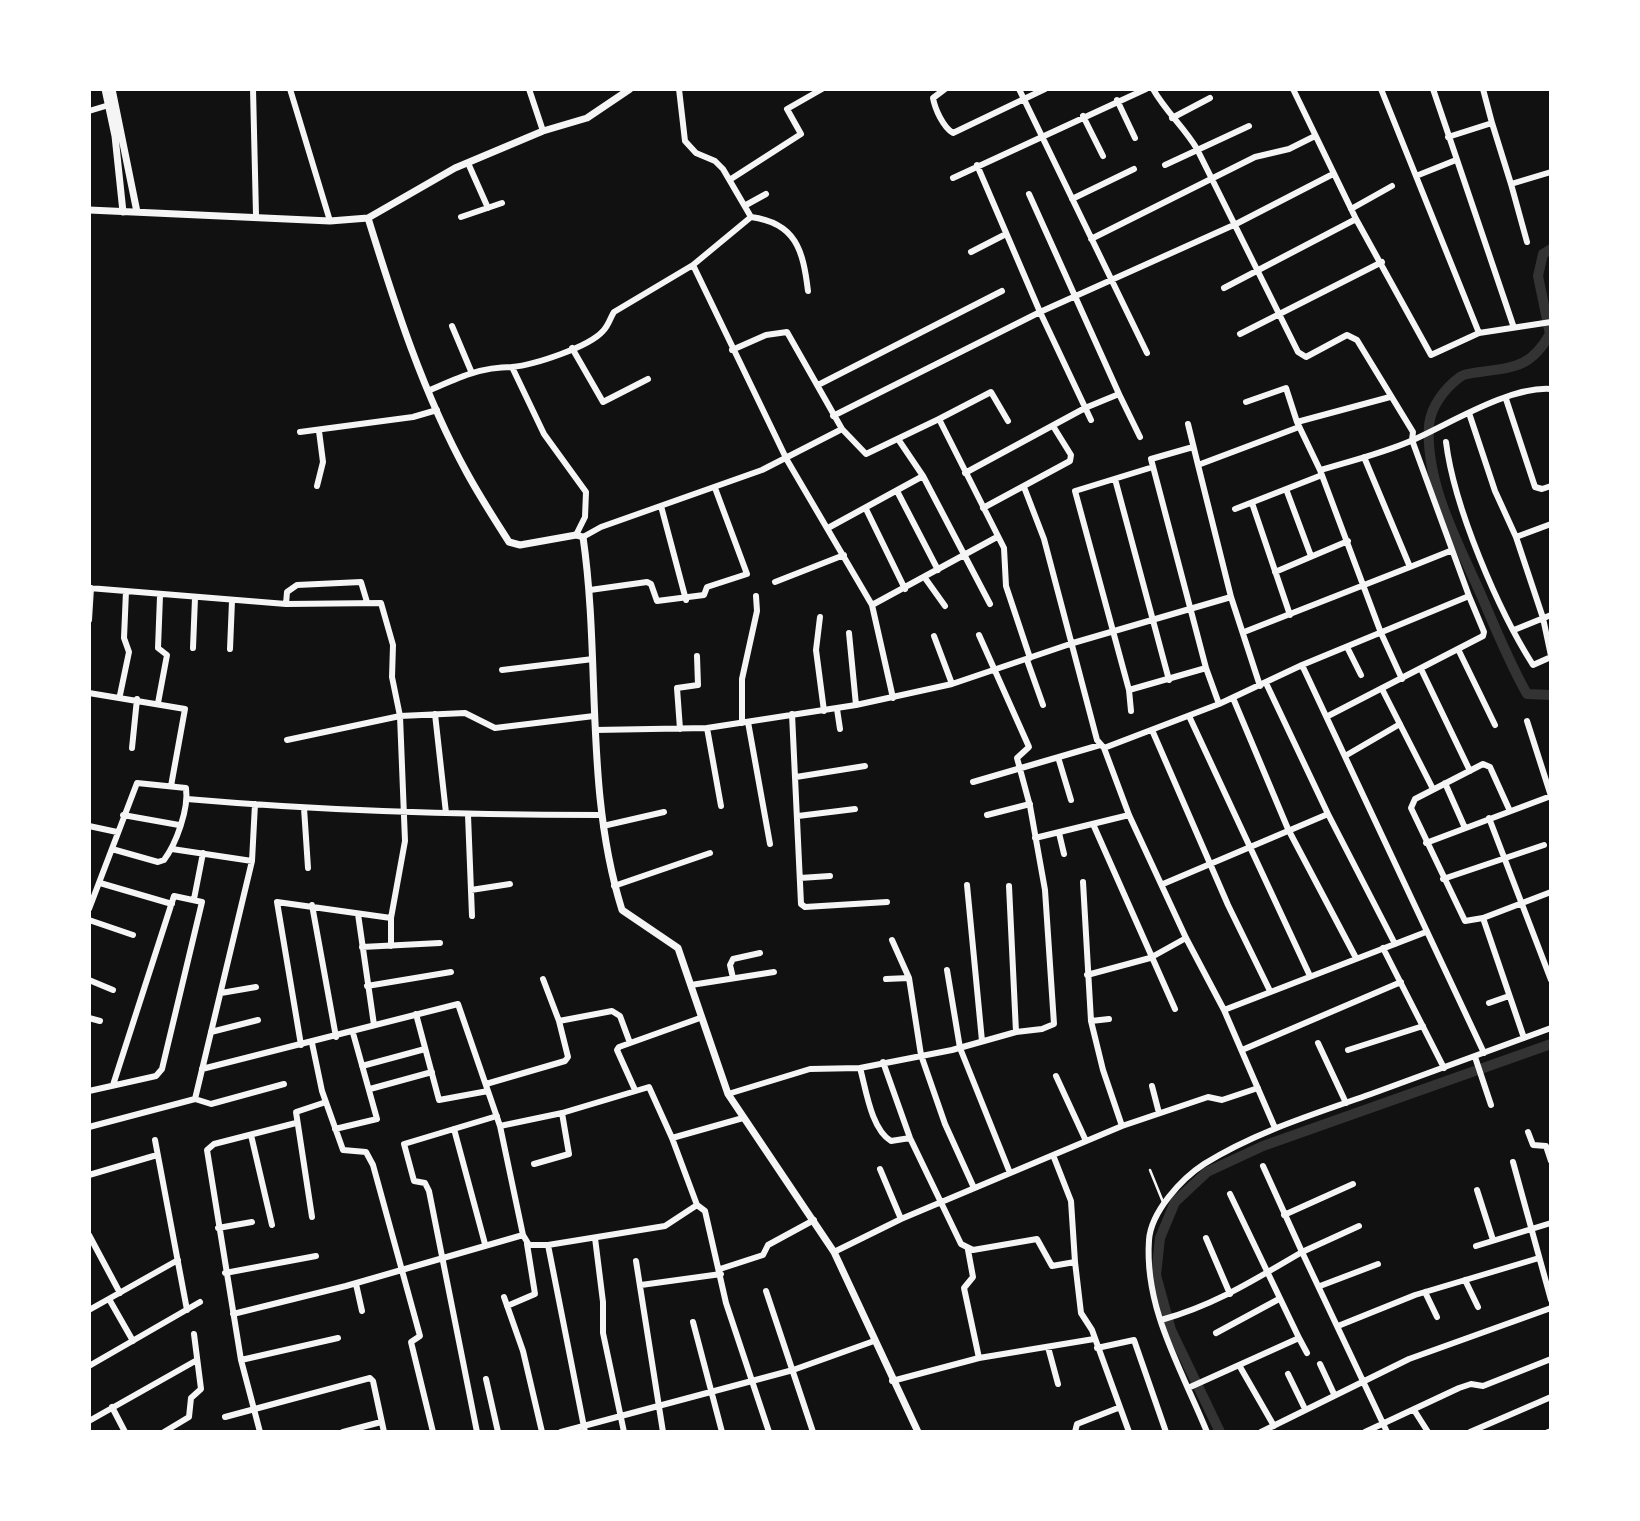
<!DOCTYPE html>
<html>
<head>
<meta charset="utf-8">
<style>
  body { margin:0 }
  #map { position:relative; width:1640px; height:1521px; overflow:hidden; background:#111; font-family:Roboto,sans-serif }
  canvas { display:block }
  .frame { position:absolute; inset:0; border:91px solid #fff; pointer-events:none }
</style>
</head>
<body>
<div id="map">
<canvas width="1640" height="1521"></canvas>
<div class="frame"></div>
</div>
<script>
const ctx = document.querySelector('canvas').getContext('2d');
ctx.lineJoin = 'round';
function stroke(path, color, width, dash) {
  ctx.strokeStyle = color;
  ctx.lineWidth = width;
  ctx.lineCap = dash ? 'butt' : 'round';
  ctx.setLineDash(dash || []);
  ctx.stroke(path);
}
stroke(new Path2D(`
  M 1551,249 L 1543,254 L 1538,276 L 1550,334 C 1531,367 1516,367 1480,372 C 1474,373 1465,373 1460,377 C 1445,388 1431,406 1429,425 C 1425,484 1459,544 1482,597 C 1496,630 1509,662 1527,694 L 1551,695
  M 1220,1432 L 1171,1330 L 1156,1275 L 1160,1238 L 1175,1202 L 1207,1172 L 1263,1146 L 1551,1044`), '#333', 10);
stroke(new Path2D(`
  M 1150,1170 L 1163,1202`), '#f5f5f5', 2.5);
stroke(new Path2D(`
  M 253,89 L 256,215
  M 290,89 L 330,221
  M 529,89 L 543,131
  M 679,89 L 685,141 L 696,153 L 715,161 L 723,169 L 751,217
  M 945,89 L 933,98 C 935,109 943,127 953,133 L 1045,89
  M 1019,89 L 1147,353
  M 1293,89 L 1356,219 L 1431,355 L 1479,333 L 1551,322
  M 1381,89 L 1479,333
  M 1433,89 L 1513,325
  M 1483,89 L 1492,123
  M 1117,100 L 1135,138
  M 89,111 L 109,105
  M 1083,116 L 1103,156
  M 1172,118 L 1210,98
  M 1448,137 L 1492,123 L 1511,184 L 1551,172
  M 468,163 L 488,208
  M 977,165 L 1040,312 L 1091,420
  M 1165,165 L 1249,126
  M 1416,176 L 1456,160
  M 953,178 L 1146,89
  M 731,179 L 801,134 L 787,109 L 822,89
  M 1511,184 L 1527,242
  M 1072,199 L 1134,169
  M 746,205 L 766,194
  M 1351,209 L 1392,186
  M 461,217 L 502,203
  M 751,217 C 796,223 803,250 808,291
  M 1091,239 L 1255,157 L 1289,149 L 1315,136
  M 971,252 L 1006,234
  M 693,265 L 787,460 L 872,605 L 893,698
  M 1224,288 L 1356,219
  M 452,326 L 471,371
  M 1240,334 L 1382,262
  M 572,348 L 603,402 L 648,379
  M 732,350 L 766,335 L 787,332 L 842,429
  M 512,367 C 534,365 589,347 603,331 C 609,325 610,318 614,312 L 693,265 L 751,217
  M 818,385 L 1002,291
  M 428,391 C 457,378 480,367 512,367 L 544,434 L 586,492 L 585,517 L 576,535
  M 1119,394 L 1140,437
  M 1506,399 L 1535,487 L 1542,489 L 1551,486
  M 1246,402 L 1286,388 L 1297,422 L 1320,470
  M 1469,413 L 1495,491 L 1516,537 L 1543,618 L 1551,656
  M 833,416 L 1040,312 L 1236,224 L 1333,174
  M 939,419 L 991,392 L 1008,421
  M 1297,422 L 1390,397
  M 1188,424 L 1198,465
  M 300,432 L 413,417 L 437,410
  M 898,439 L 923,476 L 990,604
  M 1446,442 C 1454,507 1498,610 1533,665 L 1551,657
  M 1193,447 L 1151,459 L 1206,668 L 1219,704
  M 965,473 L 1085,408 L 1119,394 L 1029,194
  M 1115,479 L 1169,680
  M 317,486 L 323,462 L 319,431
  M 1024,487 L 1044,539 L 1097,740 L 1104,748
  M 1286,489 L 1311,556
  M 897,491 L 938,570
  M 1252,503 L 1290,615
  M 661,506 L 686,600
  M 983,508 L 1070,461 L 1071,455 L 1053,426
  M 866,509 L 905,589
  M 1235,509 L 1322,475
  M 828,528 L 923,476
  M 583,537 L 601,527 L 762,470 L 842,429 L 866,454 L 939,419 L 1004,548 L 1006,586 L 1030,658
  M 1516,537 L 1551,524
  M 1410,567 L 1450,551
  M 1275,572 L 1348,541
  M 925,578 L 945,606
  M 775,582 L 844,555
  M 89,588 L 286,604 L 381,603 L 393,645 L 392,677 L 400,716 L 405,841 L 391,918 L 391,946
  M 590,590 L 647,582 L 651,584 L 657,601 L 704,595 L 707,587 L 747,574 L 715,488
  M 1231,597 L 1198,465 L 1299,427
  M 286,604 L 287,592 L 297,585 L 361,582 L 367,602
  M 872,605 L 997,537
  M 820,617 L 816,650 L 824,711
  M 89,620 L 91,588
  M 1514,630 L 1551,615
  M 1244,632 L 1410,567 L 1364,457
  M 849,633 L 856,705
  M 934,636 L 952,684
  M 1347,647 L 1361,675
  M 193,648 L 195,598
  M 230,649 L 232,601
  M 1458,649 L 1495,725
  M 1027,660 L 1043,705
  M 1302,665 L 1484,1053
  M 1421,669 L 1470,771
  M 502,670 L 593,659
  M 1402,679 L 1381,633 L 1320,470 C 1351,461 1384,453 1413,440 C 1451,423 1510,386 1551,389
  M 1266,683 L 1328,814
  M 1382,689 L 1433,789
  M 1129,690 L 1206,668
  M 89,693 L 185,709 L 171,786
  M 120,695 L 129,652 L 124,638 L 126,591
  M 1233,698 L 1288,829 L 1356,958
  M 158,703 L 167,655 L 158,648 L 160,596
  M 837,709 L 840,729
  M 1131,711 L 1129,690 L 1075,491 L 1153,467
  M 435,714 L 446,813
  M 792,714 L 801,904 L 805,907 L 887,902
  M 1189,716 L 1310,976
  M 1328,716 L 1483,636 L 1484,632 L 1469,596
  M 1527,721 L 1551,796
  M 748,722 L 770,844
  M 742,723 L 742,679 L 757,611 L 756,596
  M 707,728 L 721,806
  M 680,729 L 677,688 L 698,685 L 697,656
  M 595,730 L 707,728 L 856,705 L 952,684 L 1073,643 L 1231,597 L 1260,686
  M 1152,730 L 1228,905 L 1270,991
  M 287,740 L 400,716 L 465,713 L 495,728 L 594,716
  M 132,748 L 137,699
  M 1104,748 L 1219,704 L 1302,665 L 1469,596 L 1412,440 L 1413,432 L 1357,340 L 1347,335 L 1306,357 L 1298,352 L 1197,149 C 1184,127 1166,112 1153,89
  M 1104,748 L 1129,815 L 1186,938 L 1224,1010 L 1275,1128
  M 1345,756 L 1400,724
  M 1058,757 L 1071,800
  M 796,777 L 865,766
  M 973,782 L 1100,745
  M 1445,783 L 1465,828
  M 187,799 C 325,811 462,815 601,815
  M 304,808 L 308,868
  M 1509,809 L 1490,767 L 1483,764 L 1415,799 L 1411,808 L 1465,921 L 1483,918 L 1551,892
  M 123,815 L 179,825
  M 468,815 L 472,916
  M 987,815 L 1030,804
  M 798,816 L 855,809
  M 1489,818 L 1551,980
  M 1093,824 L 1175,1009
  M 89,826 L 117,832
  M 603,826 L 664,812
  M 1059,833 L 1064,854
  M 1035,838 L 1129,815
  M 1426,843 L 1551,796
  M 172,849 L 252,861
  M 800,878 L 830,876
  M 1443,879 L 1544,845
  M 1083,882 L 1091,1021 L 1103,1070 L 1122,1126
  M 100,883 L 172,904
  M 1163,884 L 1328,814 L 1395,944
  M 967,885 L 982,1041
  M 614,886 L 710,853
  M 1009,886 L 1016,1032
  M 471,890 L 510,884
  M 194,899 L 203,853
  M 312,905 L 336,1037
  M 89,909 L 137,783 L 186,788 C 189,809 176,844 164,860 L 158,862 L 112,849
  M 358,914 L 374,1025
  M 1483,918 L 1524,1038
  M 89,920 L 133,935
  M 892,940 L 909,978
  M 362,947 L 440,943
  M 1383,948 L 1444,1068
  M 947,970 L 960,1048 L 1010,1173
  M 1087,975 L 1150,958 L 1186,938
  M 733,978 L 730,965 L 733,959 L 760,953
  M 543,979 L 559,1021 L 612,1011 L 620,1016 L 630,1043
  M 886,979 L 909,978 L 921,1055 L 945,1124 L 974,1188
  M 89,980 L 113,990
  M 691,985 L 774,972
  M 367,986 L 451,972
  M 221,993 L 256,987
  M 1489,1003 L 1509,996
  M 1224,1010 L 1426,932
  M 416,1014 L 439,1100 L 488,1091
  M 89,1018 L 100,1021
  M 1091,1021 L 1109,1019
  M 211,1032 L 258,1020
  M 312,1043 L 322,1091 L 343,1150 L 366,1152 L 373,1165 L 420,1336 L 411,1342 L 433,1432
  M 1318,1043 L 1346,1103
  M 301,1045 L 277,902 L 391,918
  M 1242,1050 L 1401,982
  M 1348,1050 L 1423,1026
  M 1475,1057 L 1491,1105
  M 883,1062 L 910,1138 L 961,1244 L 973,1250 L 1037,1239 L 1052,1266 L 1075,1262 L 1081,1313 L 1092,1330 L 1129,1432
  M 362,1066 L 425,1049
  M 860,1068 C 866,1089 871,1129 891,1141 L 910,1138
  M 202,1069 L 458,1004 L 500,1126 L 562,1113 L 649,1087 L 672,1138 L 697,1205 L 705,1211 L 726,1303 L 769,1432
  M 1056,1076 L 1086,1141
  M 486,1084 L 565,1061 L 568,1057 L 559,1021
  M 1152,1086 L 1159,1113
  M 370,1089 L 432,1072
  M 635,1090 L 617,1050 L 619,1047 L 700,1018
  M 89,1091 L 156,1076 L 162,1069 L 202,902 L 174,896 L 113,1085
  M 728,1094 L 810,1069 L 860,1068 L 952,1050 L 1016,1032 L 1042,1029 L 1054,1024 L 1045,890 L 1030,806 L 1017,758 L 1029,747 L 979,635
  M 195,1099 L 252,861 L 255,804
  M 500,1126 L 523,1235
  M 89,1127 L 195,1099 L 211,1104 L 284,1084
  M 335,1129 L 377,1119 L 353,1033
  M 454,1129 L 485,1244
  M 1528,1132 L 1533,1145 L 1546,1146 L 1551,1161
  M 251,1135 L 272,1225
  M 672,1138 L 743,1118
  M 155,1140 L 187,1310
  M 1053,1155 L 1071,1201 L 1075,1262
  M 1513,1162 L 1551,1300
  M 534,1164 L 569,1154 L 562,1113
  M 1263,1166 L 1302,1252 L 1359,1226
  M 880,1169 L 901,1219
  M 89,1175 L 157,1155
  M 1477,1190 L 1493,1240
  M 1284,1215 L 1353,1184
  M 312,1217 L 296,1112 L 326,1102
  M 218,1228 L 252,1222
  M 89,1235 L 120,1293
  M 595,1238 L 603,1302 L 603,1333 L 624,1432
  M 1206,1238 L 1230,1294
  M 548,1245 L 585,1432
  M 1476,1246 L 1551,1223
  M 968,1250 L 973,1277 L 964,1288 L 979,1358
  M 834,1252 L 901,1219 L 1122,1126 L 1208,1097 L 1222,1100 L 1258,1088
  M 636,1261 L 663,1432
  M 720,1269 L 763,1255 L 768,1245 L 814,1220
  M 225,1273 L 316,1256
  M 1465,1280 L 1478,1307
  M 356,1284 L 362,1311
  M 641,1285 L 721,1274
  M 1320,1286 L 1378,1264
  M 766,1291 L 813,1432
  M 1425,1292 L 1437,1317
  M 504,1297 L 523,1351 L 542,1432
  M 109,1299 L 133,1341
  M 507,1306 L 535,1294 L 527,1244
  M 89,1310 L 178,1260
  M 233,1314 L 346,1286 L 523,1235 L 529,1245 L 548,1245 L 665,1226 L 697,1205
  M 1161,1320 C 1215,1305 1254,1280 1302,1252 L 1387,1432
  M 693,1322 L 722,1432
  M 1338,1326 L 1415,1295 L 1539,1258
  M 1216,1333 L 1279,1299
  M 1299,1338 L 1307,1353
  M 1048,1347 L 1058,1384
  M 1097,1348 L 1134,1340 L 1166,1432
  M 241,1360 L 338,1338
  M 1320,1364 L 1334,1394
  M 1239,1365 L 1274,1426
  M 89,1366 L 200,1302
  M 1288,1374 L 1305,1409
  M 486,1379 L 498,1432
  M 892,1381 L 979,1358 L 1094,1339
  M 1188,1388 L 1299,1338 L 1230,1194
  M 112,1407 L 125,1432
  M 1414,1410 L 1428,1432
  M 225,1417 L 370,1378 L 373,1381 L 384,1432
  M 89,1421 L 197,1360
  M 164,1432 L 189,1417 L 191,1398 L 201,1389 L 194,1334
  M 260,1432 L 241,1360 L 207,1150 L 214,1144 L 296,1123
  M 343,1432 L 381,1422
  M 477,1432 L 429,1191 L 425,1183 L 414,1181 L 404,1144 L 497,1116
  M 561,1432 L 793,1370 L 874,1341
  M 1075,1432 L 1077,1424 L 1118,1408
  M 1207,1432 C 1182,1370 1144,1309 1149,1240 C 1151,1212 1181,1179 1204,1164 C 1255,1132 1314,1114 1371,1094 C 1431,1072 1491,1050 1551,1028
  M 1261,1432 L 1409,1359 L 1551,1308
  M 1365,1432 L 1459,1388 L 1471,1384 L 1483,1386 L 1551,1359
  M 1470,1432 L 1551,1397
  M 1548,1432 L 1551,1431`), '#f5f5f5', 6);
stroke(new Path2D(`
  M 105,89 L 115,136 L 123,212
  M 112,89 L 137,212
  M 89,210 L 330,221 L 368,218 L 455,168 L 543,131 L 587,118 L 630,89
  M 368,218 C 395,305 423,393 467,473 C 480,497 495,520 509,542 L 520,545 L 576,535 L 583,537 C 601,661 584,789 622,910 L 678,948 L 728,1094 L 834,1252 L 918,1432`), '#f5f5f5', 7);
</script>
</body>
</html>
